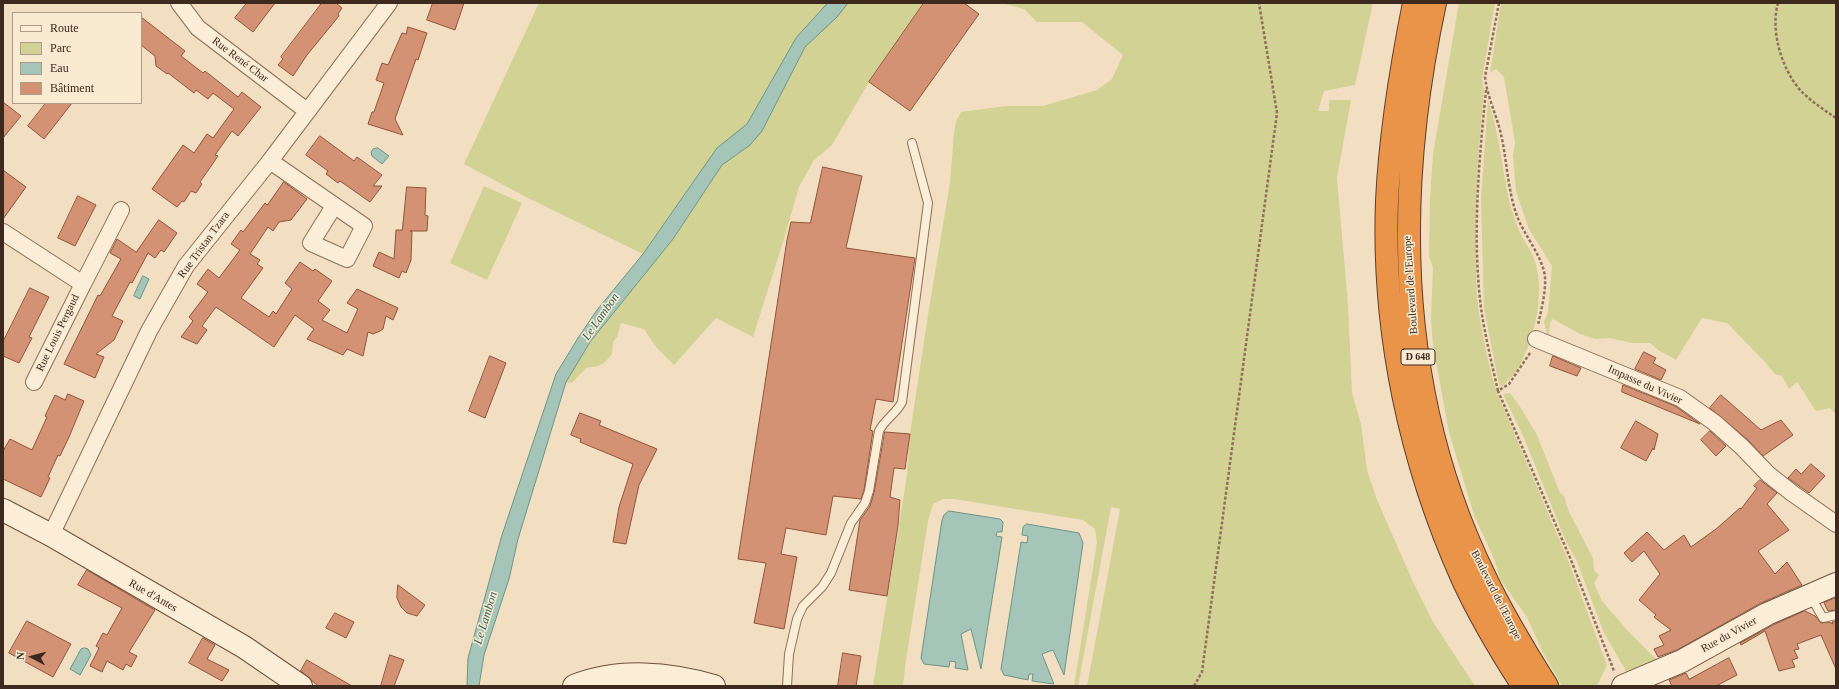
<!DOCTYPE html>
<html>
<head>
<meta charset="utf-8">
<style>
  body { margin:0 }
  #map { position:relative; width:1839px; height:689px; overflow:hidden; background:#f2dfc2; font-family:Georgia,serif }
  canvas { display:block }
  .frame { position:absolute; inset:0; border:4px solid #3d291d; pointer-events:none }
  .legend { position:absolute; left:12px; top:12px; width:130px; height:92px; box-sizing:border-box; background:#f9ead2; border:1px solid #ae9d8a; margin:0; padding:5px 7px; list-style:none; font-size:12px; color:#3d291d }
  .legend li { display:flex; align-items:center; gap:8px; height:20px }
  .legend b { width:20px; border:1px solid #ae9d8a }
  .north { position:absolute; left:12px; top:637px; width:40px; height:40px; -webkit-text-stroke:3px #f9ead2; paint-order:stroke; rotate:276deg; font-size:11px; font-weight:700; line-height:16px; text-align:center; color:#3d291d }
  .north::after { content:''; display:block; margin:auto; width:14px; height:18px; background:#3d291d; clip-path:polygon(50% 0,100% 100%,50% 72%,0 100%) }
</style>
</head>
<body>
<div id="map">
<canvas width="1839" height="689"></canvas>
<div class="frame"></div>
<ul class="legend">
<li><b style="height:5px;background:#fcedd6"></b>Route</li>
<li><b style="height:11px;background:#d1d294"></b>Parc</li>
<li><b style="height:11px;background:#a5c5b8"></b>Eau</li>
<li><b style="height:11px;background:#d49274"></b>Bâtiment</li>
</ul>
<div class="north">N</div>
</div>
<script>
const ctx = document.querySelector('canvas').getContext('2d');
ctx.lineJoin = 'round';
function paint(path, color) {
  ctx.fillStyle = color;
  ctx.fill(path, 'evenodd');
}
function stroke(path, color, width, dash) {
  ctx.strokeStyle = color;
  ctx.lineWidth = width;
  ctx.lineCap = dash ? 'butt' : 'round';
  ctx.setLineDash(dash || []);
  ctx.stroke(path);
}
function write(font, color, halo, rows, align = 'center') {
  ctx.font = font + ' Georgia,serif';
  ctx.lineWidth = 3;
  ctx.setLineDash([]);
  ctx.textBaseline = 'middle';
  ctx.strokeStyle = halo;
  ctx.fillStyle = color;
  for (const [text, x, y, turn = 0] of rows) {
    ctx.save();
    ctx.translate(x, y);
    ctx.rotate((+turn || 0) * Math.PI / 180);
    ctx.textAlign = isNaN(turn) ? turn : align;
    if (halo) ctx.strokeText(text, 0, 0);
    ctx.fillText(text, 0, 0);
    ctx.restore();
  }
}
paint(new Path2D(`
  M 539,3 L 828,3 L 796,38 L 747,124 L 717,148 L 643,254 L 526,197 L 464,164 Z
  M 848,3 L 924,3 L 869,82 L 832,145 L 814,160 L 799,187 L 784,239 L 753,337 L 716,318 L 674,365 L 656,347 L 644,329 L 621,323 L 617,337 L 613,342 L 612,354 L 605,362 L 598,366 L 586,368 L 572,383 L 566,382 L 590,342 L 673,239 L 722,165 L 750,145 L 762,131 L 805,47 L 837,17 Z
  M 1001,3 L 1373,3 L 1355,85 L 1324,91 L 1318,111 L 1329,111 L 1329,100 L 1351,100 L 1337,178 L 1348,305 L 1352,393 L 1361,424 L 1367,470 L 1377,500 L 1414,584 L 1433,622 L 1475,686 L 1087,686 L 1120,509 L 1111,507 L 1078,686 L 1074,686 L 1097,543 L 1095,529 L 1083,520 L 954,499 L 943,499 L 933,504 L 928,521 L 906,660 L 903,686 L 873,686 L 907,475 L 910,434 L 928,315 L 950,183 L 954,133 L 956,122 L 961,112 L 1007,106 L 1043,106 L 1097,90 L 1112,79 L 1123,55 L 1082,22 L 1037,22 L 1024,9 Z
  M 1459,3 L 1495,3 L 1482,79 L 1484,90 C 1479,143 1475,195 1476,249 C 1476,270 1476,292 1479,313 C 1483,340 1489,367 1497,393 L 1568,560 L 1607,665 L 1597,686 L 1562,686 L 1542,651 L 1527,617 L 1500,579 L 1495,561 L 1474,515 L 1449,432 L 1433,346 L 1431,319 L 1433,268 L 1429,256 L 1430,199 L 1433,154 Z
  M 1501,3 L 1836,3 L 1836,415 L 1830,408 L 1816,411 L 1797,382 L 1789,389 L 1782,376 L 1775,374 L 1763,360 L 1727,323 L 1702,318 L 1676,360 L 1658,350 L 1650,343 L 1632,343 L 1610,338 L 1595,339 L 1580,334 L 1553,319 L 1550,323 L 1549,339 L 1547,335 L 1544,322 L 1548,312 L 1552,266 L 1529,229 L 1516,192 L 1513,156 L 1515,142 L 1504,77 L 1496,69 L 1490,73 Z
  M 1488,100 C 1499,133 1502,167 1509,200 C 1513,214 1517,228 1524,240 C 1527,246 1532,252 1534,259 C 1546,291 1535,337 1519,367 C 1514,375 1507,381 1501,388 L 1498,380 L 1484,308 L 1481,199 Z
  M 484,186 L 522,203 L 487,280 L 450,263 Z
  M 1510,393 L 1521,408 L 1537,435 L 1560,493 L 1564,496 L 1569,512 L 1593,558 L 1594,570 L 1599,575 L 1594,583 L 1602,601 L 1627,630 L 1659,662 L 1629,676 L 1604,633 L 1576,559 L 1567,544 L 1524,438 L 1503,394 Z`), '#d1d294');
const water = new Path2D(`
  M 828,3 L 848,3 L 837,17 L 805,47 L 762,131 L 750,145 L 722,165 L 673,239 L 590,342 L 566,382 L 518,539 L 509,579 L 484,655 L 479,686 L 467,686 L 468,658 L 502,535 L 556,374 L 578,338 L 597,310 L 643,254 L 717,148 L 747,124 L 796,38 Z
  M 378,148 L 389,156 L 382,164 L 372,156 L 371,152 L 373,149 Z
  M 143,276 L 149,279 L 140,299 L 134,296 Z
  M 949,511 L 1000,519 L 1003,522 L 1002,532 L 997,532 L 996,536 L 1002,537 L 981,669 L 971,629 L 961,634 L 968,670 L 955,668 L 956,662 L 950,661 L 949,667 L 924,664 L 921,658 L 942,520 L 944,515 Z
  M 1027,524 L 1079,533 L 1083,543 L 1064,675 L 1053,650 L 1042,654 L 1054,684 L 1032,681 L 1033,674 L 1029,674 L 1028,680 L 1004,675 L 1001,669 L 1021,542 L 1027,543 L 1028,536 L 1022,535 L 1023,527 Z
  M 85,648 L 88,649 L 91,655 L 80,675 L 70,669 L 81,649 Z`);
paint(water, '#a5c5b8');
stroke(water, '#6a9485', 1);
const building = new Path2D(`
  M 247,3 L 275,3 L 253,32 L 235,18 Z
  M 322,3 L 336,3 L 342,8 L 338,14 L 339,16 L 307,55 L 293,76 L 278,65 L 283,59 L 281,57 Z
  M 433,3 L 464,3 L 455,30 L 427,20 Z
  M 924,3 L 964,3 L 979,14 L 910,111 L 869,82 Z
  M 141,17 L 185,51 L 181,56 L 203,73 L 205,71 L 238,97 L 242,92 L 261,107 L 238,136 L 232,131 L 215,155 L 218,156 L 200,182 L 202,184 L 196,193 L 191,191 L 184,202 L 182,201 L 177,207 L 152,189 L 183,145 L 194,153 L 207,134 L 213,138 L 234,109 L 213,93 L 208,99 L 196,90 L 194,93 L 168,73 L 167,74 L 156,66 L 155,56 L 141,45 Z
  M 408,27 L 427,33 L 418,60 L 416,59 L 395,119 L 403,135 L 368,124 L 372,112 L 374,112 L 384,83 L 376,80 L 382,63 L 388,65 L 402,33 L 406,34 Z
  M 3,102 L 21,116 L 3,138 Z
  M 46,103 L 72,103 L 44,139 L 28,126 Z
  M 320,136 L 354,161 L 357,157 L 382,175 L 373,186 L 382,186 L 370,202 L 340,181 L 338,183 L 326,174 L 328,171 L 306,155 Z
  M 823,167 L 862,176 L 846,248 L 915,258 L 893,402 L 876,399 L 870,430 L 873,431 L 864,490 L 861,499 L 833,496 L 826,535 L 786,528 L 781,554 L 797,557 L 784,629 L 754,623 L 766,563 L 738,559 L 787,240 L 791,222 L 810,223 Z
  M 3,170 L 26,187 L 3,219 Z
  M 284,182 L 307,199 L 291,220 L 279,222 L 273,231 L 268,227 L 250,254 L 260,260 L 257,264 L 263,268 L 241,298 L 269,317 L 273,311 L 276,314 L 292,289 L 285,283 L 300,262 L 313,271 L 315,269 L 332,281 L 318,301 L 330,310 L 322,320 L 347,333 L 358,309 L 347,303 L 357,289 L 398,308 L 393,320 L 386,316 L 383,329 L 380,331 L 373,334 L 368,332 L 363,356 L 347,349 L 343,355 L 307,339 L 314,329 L 295,315 L 274,347 L 216,307 L 202,326 L 207,330 L 197,344 L 181,337 L 193,321 L 189,317 L 208,292 L 197,284 L 208,269 L 219,278 L 240,250 L 231,244 L 241,230 L 243,232 L 265,203 L 267,205 Z
  M 407,187 L 426,188 L 425,215 L 428,216 L 427,231 L 410,231 L 412,231 L 411,260 L 406,273 L 402,271 L 399,278 L 373,266 L 379,252 L 394,259 L 396,230 L 402,230 Z
  M 78,196 L 96,205 L 75,246 L 58,238 Z
  M 159,220 L 177,233 L 164,252 L 161,250 L 155,258 L 148,253 L 132,283 L 130,282 L 112,316 L 123,321 L 114,340 L 96,354 L 104,357 L 95,378 L 64,364 L 98,295 L 100,296 L 121,259 L 110,253 L 117,239 L 136,252 Z
  M 30,288 L 49,297 L 29,337 L 32,338 L 19,363 L 3,356 L 3,342 Z
  M 1644,352 L 1656,358 L 1653,363 L 1666,370 L 1661,380 L 1635,369 Z
  M 490,356 L 506,363 L 485,418 L 469,411 Z
  M 1553,356 L 1581,368 L 1577,376 L 1550,366 Z
  M 1623,385 L 1675,406 L 1700,424 L 1622,392 Z
  M 68,394 L 84,401 L 69,437 L 60,456 L 58,455 L 48,477 L 50,478 L 41,497 L 3,479 L 3,451 L 10,439 L 32,450 L 47,417 L 45,416 L 55,395 L 65,400 Z
  M 1721,395 L 1761,430 L 1781,420 L 1793,435 L 1763,456 L 1748,440 L 1710,408 Z
  M 580,413 L 601,421 L 599,425 L 657,449 L 639,485 L 626,544 L 613,542 L 619,507 L 633,464 L 580,442 L 581,439 L 571,435 Z
  M 1636,421 L 1658,434 L 1654,450 L 1653,448 L 1646,461 L 1621,448 Z
  M 1710,431 L 1726,446 L 1716,456 L 1701,440 Z
  M 885,432 L 910,434 L 905,469 L 894,468 L 890,497 L 900,500 L 898,525 L 887,596 L 849,590 L 860,520 L 870,506 L 874,493 Z
  M 1811,464 L 1825,476 L 1809,493 L 1788,478 L 1796,469 L 1801,474 Z
  M 1760,480 L 1777,493 L 1767,504 L 1789,530 L 1758,551 L 1775,574 L 1787,562 L 1802,585 L 1761,603 L 1677,650 L 1658,657 L 1654,649 L 1664,645 L 1659,636 L 1671,630 L 1654,617 L 1656,615 L 1639,600 L 1660,574 L 1644,551 L 1632,562 L 1624,553 L 1647,532 L 1664,550 L 1684,535 L 1691,547 L 1716,529 L 1740,508 L 1741,509 L 1757,488 L 1754,486 Z
  M 87,570 L 155,610 L 129,652 L 137,656 L 131,667 L 126,664 L 123,670 L 107,661 L 102,672 L 90,666 L 99,648 L 96,646 L 103,633 L 107,635 L 122,608 L 78,585 Z
  M 398,585 L 425,605 L 417,616 L 407,613 L 401,607 L 397,598 Z
  M 1836,598 L 1836,610 L 1828,611 L 1824,603 Z
  M 1805,611 L 1815,616 L 1821,623 L 1829,622 L 1833,624 L 1832,622 L 1836,621 L 1836,669 L 1821,635 L 1797,644 L 1799,649 L 1794,650 L 1798,658 L 1792,660 L 1795,667 L 1779,671 L 1765,631 L 1741,645 L 1740,643 L 1773,625 Z
  M 335,613 L 354,622 L 346,638 L 326,628 Z
  M 27,621 L 71,644 L 53,677 L 9,653 Z
  M 203,638 L 215,645 L 207,659 L 229,670 L 222,681 L 189,663 Z
  M 843,653 L 861,656 L 856,686 L 838,686 Z
  M 390,655 L 404,660 L 394,686 L 381,686 Z
  M 1729,658 L 1737,675 L 1716,686 L 1672,686 L 1669,680 L 1686,673 L 1689,679 Z
  M 307,660 L 352,686 L 318,686 L 301,671 Z`);
paint(building, '#d49274');
stroke(building, '#90543a', 1);
const lane = new Path2D(`
  M 1811,597 L 1823,618 L 1836,615
  M 787,686 L 789,654 L 797,619 L 803,606 L 822,587 L 831,573 L 851,523 L 865,503 L 869,491 L 879,431 C 885,419 896,414 902,402 L 928,203 L 912,143`);
const street = new Path2D(`
  M 179,3 L 198,28 L 307,111
  M 270,161 L 364,226 L 347,259 L 311,243 L 334,206
  M 3,232 L 83,284 L 34,382
  M 83,284 L 121,210
  M 1536,339 L 1680,398 L 1715,423 L 1742,447 L 1768,474 L 1792,493 L 1836,524
  M 51,535 L 149,331 L 186,266 L 270,161 L 389,3`);
const secondary = new Path2D(`
  M 3,510 L 51,535 L 244,647 L 301,686
  M 574,686 C 618,668 670,673 714,686
  M 1623,686 L 1682,661 L 1767,614 L 1836,584`);
const highway = new Path2D(`
  M 1414,3 C 1401,68 1390,135 1387,201 C 1382,331 1410,462 1463,580 C 1480,617 1501,652 1523,686
  M 1435,3 C 1393,198 1396,395 1485,577 C 1503,615 1525,651 1547,686`);
stroke(lane, '#8e6f57', 10);
stroke(street, '#8e6f57', 18);
stroke(secondary, '#70503a', 24);
stroke(highway, '#5c3d2b', 24);
stroke(new Path2D(`
  M 1499,3 L 1485,77 C 1487,95 1495,112 1500,130 C 1507,158 1507,188 1517,216 C 1524,235 1543,257 1545,277 C 1546,293 1541,310 1538,325
  M 1778,3 C 1770,31 1782,70 1801,91 C 1811,101 1824,110 1836,118
  M 1486,90 C 1479,161 1472,236 1481,308 C 1485,336 1492,364 1498,391
  M 1530,353 L 1509,384 L 1498,391 L 1571,560 L 1614,671
  M 1194,686 L 1202,672 L 1277,113 L 1259,3`), '#8e6f57', 2.5, [3, 2]);
stroke(lane, '#fcedd6', 8);
stroke(street, '#fcedd6', 16);
stroke(secondary, '#fcedd6', 22);
stroke(highway, '#ea944a', 22);
for (const [x, y, w] of [
  [1418,357,34]
]) {
  const box = new Path2D();
  box.roundRect(x - w / 2, y - 8, w, 16, 3);
  ctx.fillStyle = '#f9ead2';
  ctx.fill(box);
  stroke(box, '#3d291d', 1);
}
write('bold 10px', '#3d291d', null, [
  ["D 648",1418,357]
]);
write('11px', '#3d291d', '#f9ead2', [
  ["Rue René Char",240,60,37],
  ["Rue Tristan Tzara",204,245,-54],
  ["Boulevard de l'Europe",1411,285,-94],
  ["Rue Louis Pergaud",58,333,-64],
  ["Impasse du Vivier",1645,385,24],
  ["Boulevard de l'Europe",1496,595,63],
  ["Rue d'Antes",153,596,30],
  ["Rue du Vivier",1729,635,-29]
]);
write('italic 12px', '#2a5e56', '#f9ead2', [
  ["Le Lambon",601,317,-55],
  ["Le Lambon",486,618,-73]
]);
</script>
</body>
</html>
